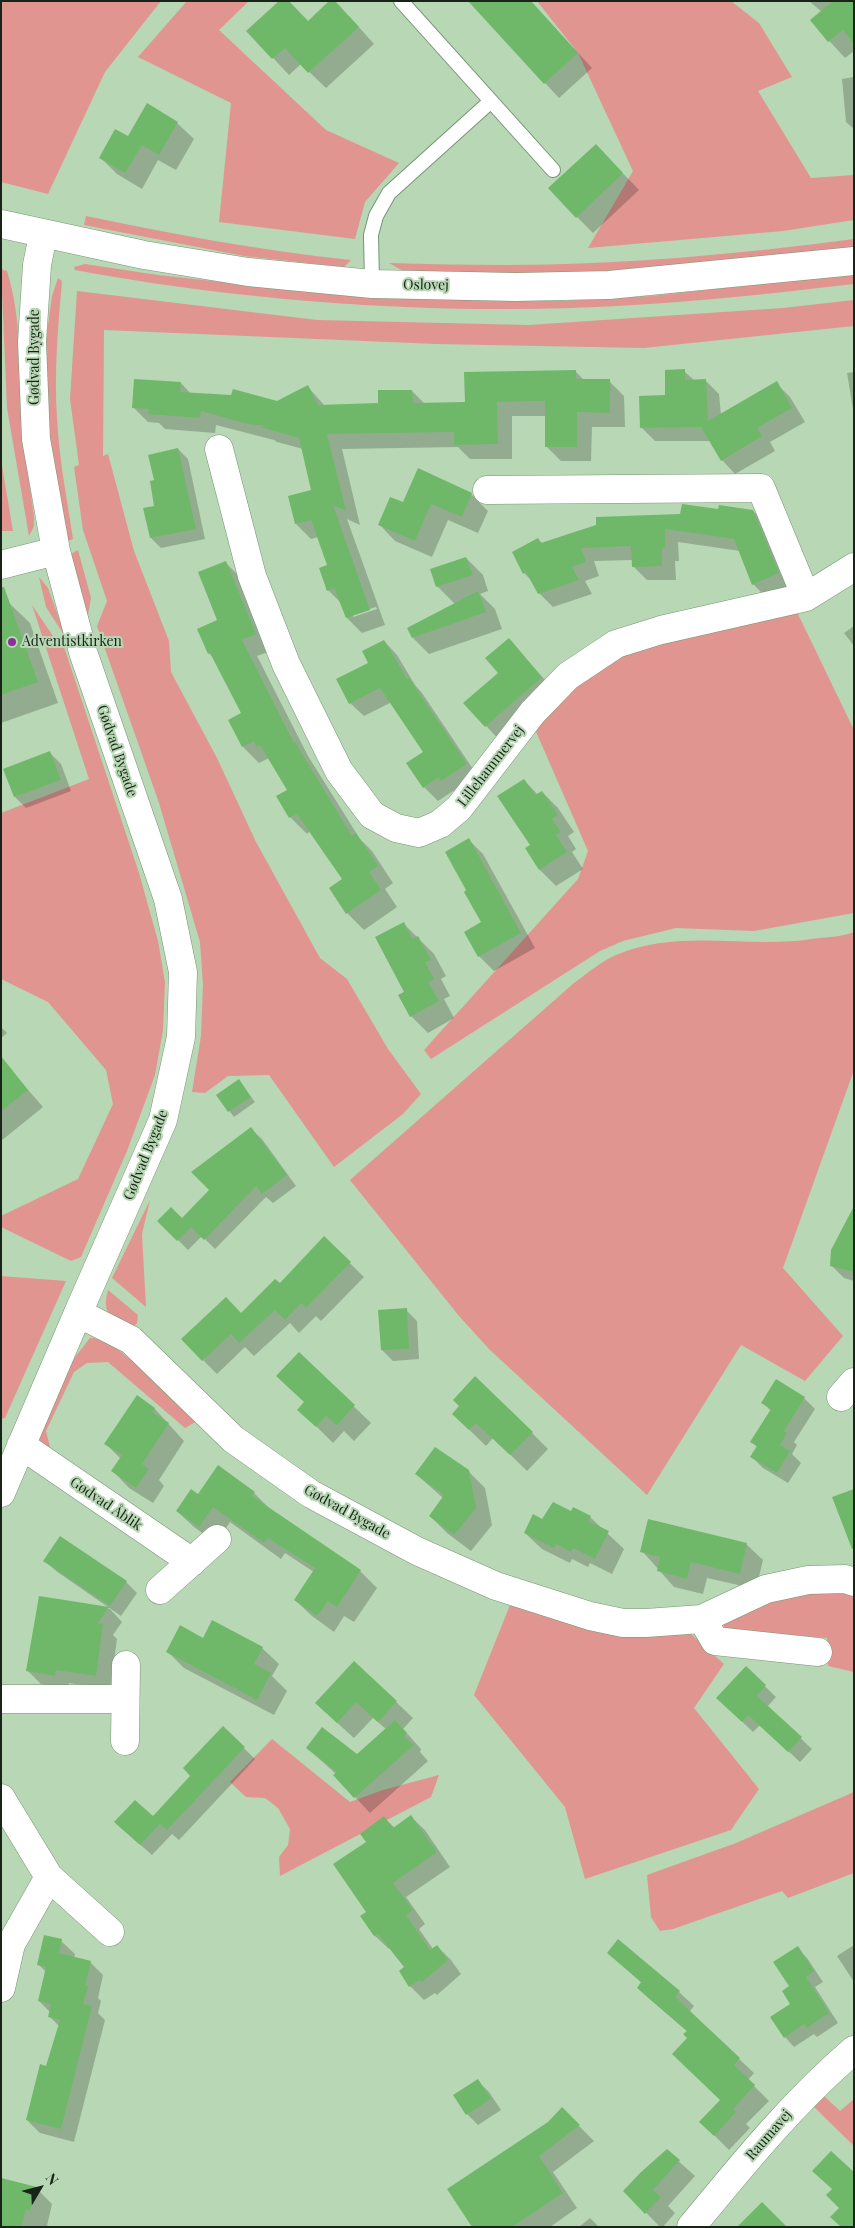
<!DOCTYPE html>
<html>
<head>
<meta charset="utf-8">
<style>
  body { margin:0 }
  #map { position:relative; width:855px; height:2228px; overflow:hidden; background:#b8d7b5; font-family:"Playfair Display",serif }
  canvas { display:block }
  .frame { position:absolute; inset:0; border:2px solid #192418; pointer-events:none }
  .north { position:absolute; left:15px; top:2163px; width:50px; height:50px; -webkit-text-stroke:4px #b8d7b5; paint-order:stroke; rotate:53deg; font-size:14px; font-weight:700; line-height:20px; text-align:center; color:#192418 }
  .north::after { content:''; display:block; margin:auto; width:18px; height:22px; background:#192418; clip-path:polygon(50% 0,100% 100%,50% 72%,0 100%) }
</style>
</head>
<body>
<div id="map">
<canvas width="855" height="2228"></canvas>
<div class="frame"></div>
<div class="north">N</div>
</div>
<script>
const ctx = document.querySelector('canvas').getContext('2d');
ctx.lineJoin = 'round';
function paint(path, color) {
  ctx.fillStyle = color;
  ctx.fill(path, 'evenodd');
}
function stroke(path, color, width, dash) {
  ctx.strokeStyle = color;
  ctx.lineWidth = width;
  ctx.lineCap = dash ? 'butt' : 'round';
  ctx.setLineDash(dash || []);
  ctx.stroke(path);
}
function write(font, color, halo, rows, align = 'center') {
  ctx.font = font + ' "Playfair Display",serif';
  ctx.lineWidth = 4;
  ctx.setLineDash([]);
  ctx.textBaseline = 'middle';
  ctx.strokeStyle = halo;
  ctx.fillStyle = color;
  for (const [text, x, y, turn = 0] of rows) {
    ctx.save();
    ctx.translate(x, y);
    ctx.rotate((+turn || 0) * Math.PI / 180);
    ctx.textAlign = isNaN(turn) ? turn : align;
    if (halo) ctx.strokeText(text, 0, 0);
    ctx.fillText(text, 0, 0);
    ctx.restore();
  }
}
paint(new Path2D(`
  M 1,1 L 161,1 L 105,72 L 48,194 L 1,182 Z
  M 187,1 L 249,1 L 219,30 L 326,130 L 399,163 L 365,202 L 355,239 L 219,222 L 231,103 L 138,57 Z
  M 537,1 L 731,1 L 759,23 L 792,77 L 758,91 L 811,178 L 854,175 L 854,220 L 783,231 L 588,248 L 633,171 L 578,53 Z
  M 86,216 C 174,234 261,251 351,260 L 344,267 L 244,256 L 84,225 Z
  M 854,239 L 854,249 L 616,272 L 555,274 L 405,272 L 389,263 C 428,264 467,265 507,265 C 622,265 739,254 854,239 Z
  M 85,264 L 158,275 L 304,291 L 493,300 L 564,301 L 651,296 L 854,274 L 854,284 C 760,295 666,305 572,308 C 408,313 236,300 75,270 L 74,267 Z
  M 1,269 L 7,271 C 22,318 19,371 22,419 C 24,452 30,485 34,517 L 34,526 L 29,536 L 7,408 Z
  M 58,278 L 62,281 C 58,326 54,373 57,418 C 59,459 67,499 73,539 L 66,542 L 49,459 L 46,339 L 52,296 Z
  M 77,291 L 317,320 L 529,325 L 783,308 L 854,300 L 854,326 L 644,348 L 436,344 L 104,330 L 103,456 L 108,454 L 134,551 L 169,641 L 171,672 L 217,758 L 256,842 L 320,958 L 347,979 L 388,1049 L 421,1094 L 403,1114 L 334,1167 L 269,1075 L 228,1076 L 205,1093 L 192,1092 L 201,1036 L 203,985 L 200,942 L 159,803 L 97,626 L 107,601 L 83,530 L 74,467 L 79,465 L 70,399 Z
  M 1,460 L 13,531 L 1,531 Z
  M 78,550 L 91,598 L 88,615 L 71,554 Z
  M 39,577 L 48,588 L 66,638 L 46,607 Z
  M 32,605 L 53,636 L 64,647 L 139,873 L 158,941 L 165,982 L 163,1030 L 155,1075 L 127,1151 L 81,1257 L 71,1261 L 1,1227 L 1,1216 L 78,1179 L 113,1104 L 106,1070 L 48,1002 L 1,979 L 1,813 L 89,779 Z
  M 796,610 L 854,730 L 854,913 L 754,931 L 676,928 L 623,941 L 600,951 L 431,1059 L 424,1050 L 578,879 L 588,851 L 534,727 L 562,697 L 609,660 L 631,651 Z
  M 854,932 L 854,1070 L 783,1268 L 843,1336 L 805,1381 L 741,1345 L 647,1495 L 489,1349 L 459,1316 L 350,1180 L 574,983 C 588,973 600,962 616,955 C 679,928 747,949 812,939 C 826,937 841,937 854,932 Z
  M 150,1200 L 142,1234 L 146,1307 L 112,1278 Z
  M 1,1276 L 66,1281 L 5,1418 L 1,1419 Z
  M 108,1290 L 138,1315 L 137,1323 L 132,1329 C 112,1318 101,1315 108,1290 Z
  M 90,1338 L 105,1339 L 141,1368 L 197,1421 L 185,1428 L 108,1362 L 87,1363 L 74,1372 L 46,1431 L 50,1447 L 40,1442 L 39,1428 L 68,1366 Z
  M 848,1590 L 854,1595 L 854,1672 L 828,1666 L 827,1638 L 723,1629 L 725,1620 L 776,1595 Z
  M 510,1605 L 629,1636 L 691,1634 L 724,1664 L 694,1708 L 759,1789 L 731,1830 L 585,1879 L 565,1807 L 474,1695 Z
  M 272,1739 L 350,1802 L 383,1790 L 439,1775 L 431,1797 L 280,1876 L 279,1857 L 288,1845 L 290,1829 L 278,1808 L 265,1798 L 246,1797 L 230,1782 Z
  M 854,1792 L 854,1873 L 788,1898 L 782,1891 L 673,1929 L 660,1931 L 651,1917 L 647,1875 L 736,1843 Z
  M 824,2096 L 840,2111 L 854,2099 L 854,2146 L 812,2105 Z`), '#e09591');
paint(new Path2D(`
  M 469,1 L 530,1 L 592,68 L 559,98 Z
  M 809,1 L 854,1 L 854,51 L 845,58 L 811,21 L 822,12 Z
  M 349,16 L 374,44 L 326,88 L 301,64 L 289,75 L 248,31 Z
  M 854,77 L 854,129 L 846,122 L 842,79 Z
  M 177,123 L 194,139 L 176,170 L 158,160 L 142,189 L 117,174 L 101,158 L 128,138 Z
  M 612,162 L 639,190 L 593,233 L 577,217 Z
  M 575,371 L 585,381 L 609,381 L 624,396 L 625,427 L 592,427 L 591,461 L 561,461 L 546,446 L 546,416 L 512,416 L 512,459 L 470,459 L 458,447 L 342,449 L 360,525 L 347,519 L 385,625 L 362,633 L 347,618 L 341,603 L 328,590 L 328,566 L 318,537 L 311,539 L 296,524 L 313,491 L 303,449 L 277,442 L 274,440 L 216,425 L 215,433 L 165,429 L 159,423 L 148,422 L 133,407 L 181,383 L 191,394 L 277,403 L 308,387 L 325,406 L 379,405 L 412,391 L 425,404 L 466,404 ZM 376,607 L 377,609 L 353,617 L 353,614 Z
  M 684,371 L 695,381 L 705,380 L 719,394 L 721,415 L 776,383 L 790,397 L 805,422 L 770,442 L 775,451 L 735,474 L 722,460 L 710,441 L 655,441 L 641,427 Z
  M 854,372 L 854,415 L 847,373 Z
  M 178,449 L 188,459 L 205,539 L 161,548 L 151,538 L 156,507 L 156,481 Z
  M 418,469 L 471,494 L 488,511 L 478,533 L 448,520 L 432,557 L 395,541 L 379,524 L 403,504 Z
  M 719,510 L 753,511 L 767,525 L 792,587 L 767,598 L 753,584 L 740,551 L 678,542 L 679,561 L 675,561 L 676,580 L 647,580 L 633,566 L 633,560 L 594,561 L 599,576 L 585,581 L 592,594 L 553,607 L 539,593 L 532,581 L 524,573 L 538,539 L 543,544 L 681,516 Z
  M 466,558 L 483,575 L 488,591 L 480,594 L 495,609 L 502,629 L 429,654 L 413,638 L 455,604 L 437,586 Z
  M 225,562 L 242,579 L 271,651 L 257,656 L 308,756 L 360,839 L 372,851 L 393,883 L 385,889 L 397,907 L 364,930 L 347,913 L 330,888 L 343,879 L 310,831 L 307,834 L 290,817 L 289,790 L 269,758 L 259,763 L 243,747 L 230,720 L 243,714 L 215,660 L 209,653 L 219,621 Z
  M 8,602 L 30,623 L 58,703 L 1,723 L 1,604 Z
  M 854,626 L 854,646 L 844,633 Z
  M 508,640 L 558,694 L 502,743 L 465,703 L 499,673 Z
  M 384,641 L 397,655 L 415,685 L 422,693 L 479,778 L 456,793 L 453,791 L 438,801 L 424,787 L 408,763 L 425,752 L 392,702 L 364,716 L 350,703 L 369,663 Z
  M 50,753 L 61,764 L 71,791 L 26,808 L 15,797 Z
  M 524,780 L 538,795 L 542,792 L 558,808 L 574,832 L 568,836 L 576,849 L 572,852 L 583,869 L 556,886 L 540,870 L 526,849 L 532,845 Z
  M 469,840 L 483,854 L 535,948 L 494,971 L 479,956 L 482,923 L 468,890 Z
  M 403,923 L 434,954 L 446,976 L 441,979 L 450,996 L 444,999 L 454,1018 L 428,1033 L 411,1016 L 406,992 Z
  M 1,1027 L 7,1033 L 1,1038 Z
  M 9,1068 L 43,1107 L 1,1141 L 1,1075 Z
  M 239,1081 L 255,1102 L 234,1117 L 218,1096 Z
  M 251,1129 L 262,1139 L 296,1186 L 273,1203 L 266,1197 L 215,1249 L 202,1236 L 188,1250 L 159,1221 L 182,1219 L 211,1190 Z
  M 854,1215 L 854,1281 L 844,1278 L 831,1265 Z
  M 324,1238 L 364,1277 L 321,1321 L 316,1316 L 299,1333 L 290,1323 L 254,1356 L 245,1347 L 217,1374 L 203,1360 L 242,1314 L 280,1285 Z
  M 406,1310 L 417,1321 L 419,1359 L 393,1361 L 382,1350 Z
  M 299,1354 L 371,1423 L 354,1441 L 344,1431 L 333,1443 L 316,1426 L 306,1403 Z
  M 804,1398 L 815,1409 L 794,1442 L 797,1445 L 792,1454 L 801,1463 L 788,1483 L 763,1468 L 752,1457 L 758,1448 L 752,1442 L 771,1411 L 763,1403 Z
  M 154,1408 L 184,1441 L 159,1480 L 164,1486 L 153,1503 L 129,1488 L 113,1471 L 121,1459 L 106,1444 Z
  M 453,1414 L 532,1433 L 548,1449 L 527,1471 L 493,1438 L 486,1446 Z
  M 468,1471 L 485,1488 L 492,1525 L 471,1551 L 447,1533 L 430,1516 L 443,1498 L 416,1474 Z
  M 254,1493 L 270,1509 L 360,1571 L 377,1588 L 354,1622 L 344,1616 L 334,1632 L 312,1616 L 295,1600 L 314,1572 L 285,1553 L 281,1559 L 230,1522 L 216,1543 L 194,1527 L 177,1511 L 198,1496 Z
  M 572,1513 L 590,1517 L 624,1549 L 612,1574 L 590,1563 L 588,1567 L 572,1559 L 570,1563 L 542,1549 L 525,1533 L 542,1521 Z
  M 746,1544 L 763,1560 L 756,1589 L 707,1578 L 703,1594 L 674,1587 L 643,1552 Z
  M 45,1560 L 126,1582 L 137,1593 L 121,1616 L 56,1571 Z
  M 40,1597 L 110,1609 L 122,1622 L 113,1635 L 117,1639 L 110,1689 L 69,1683 L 68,1689 L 41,1684 L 27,1670 Z
  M 204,1639 L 262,1648 L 279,1664 L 272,1676 L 287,1691 L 274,1715 L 184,1668 L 168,1652 Z
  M 354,1662 L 413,1718 L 403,1729 L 421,1749 L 420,1752 L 428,1761 L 370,1813 L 355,1797 L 336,1774 L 307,1748 L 357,1755 L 386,1729 L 373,1718 L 354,1738 L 333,1719 Z
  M 746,1668 L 776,1697 L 767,1707 L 812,1749 L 800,1762 L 760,1725 L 753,1732 L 729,1709 Z
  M 223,1728 L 255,1759 L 179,1840 L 172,1834 L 152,1855 L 127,1833 L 153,1818 L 192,1776 Z
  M 411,1817 L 425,1830 L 450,1867 L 406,1897 L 425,1924 L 419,1929 L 433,1949 L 437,1946 L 451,1960 L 461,1974 L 437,1995 L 435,1993 L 424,2000 L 410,1986 L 406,1968 L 391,1948 L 389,1949 L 375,1936 L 362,1916 L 368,1912 L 368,1842 L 384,1818 L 395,1828 Z
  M 61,1941 L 75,1954 L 74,1958 L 90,1962 L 103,1975 L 98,1998 L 101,2001 L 98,2013 L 105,2020 L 74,2142 L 40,2133 L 27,2120 L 47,2067 L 59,2026 L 49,2016 L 50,2012 L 39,2001 L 46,1972 L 38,1964 Z
  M 854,1945 L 854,1982 L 837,1956 Z
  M 797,1948 L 807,1958 L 823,1982 L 815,1987 L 838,2023 L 817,2037 L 814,2034 L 794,2047 L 785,2037 L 792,2004 L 791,1987 Z
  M 608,1953 L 679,1992 L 694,2006 L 689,2012 L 754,2073 L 748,2080 L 769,2101 L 746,2124 L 750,2128 L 729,2150 L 701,2122 L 721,2100 L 689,2038 L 688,2032 L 653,2002 L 638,1988 L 642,1983 Z
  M 478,2081 L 489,2092 L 501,2110 L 478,2125 L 467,2114 L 455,2096 Z
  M 562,2109 L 594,2141 L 553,2172 L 577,2208 L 550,2227 L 473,2227 Z
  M 667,2151 L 695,2176 L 668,2206 L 675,2213 L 663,2227 L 660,2227 L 625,2191 Z
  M 1,2178 L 36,2188 L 52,2204 L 47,2226 L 1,2227 Z
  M 590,2218 L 599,2227 L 579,2227 Z`), '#0003');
paint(new Path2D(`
  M 279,1 L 289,1 L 308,21 L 329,1 L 335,1 L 359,27 L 308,73 L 285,48 L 272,59 L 246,31 Z
  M 468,1 L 531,1 L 578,53 L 544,84 Z
  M 833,1 L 854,1 L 854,44 L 843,30 L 828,42 L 810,20 Z
  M 147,103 L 178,122 L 159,155 L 142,145 L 125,173 L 99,158 L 115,129 L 128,136 Z
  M 596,144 L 623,173 L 576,218 L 548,188 Z
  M 685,369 L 685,380 L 706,379 L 708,421 L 777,381 L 792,408 L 757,428 L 762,436 L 721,461 L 701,427 L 640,428 L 639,396 L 665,395 L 665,370 Z
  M 576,370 L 576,379 L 610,379 L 610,413 L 577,412 L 577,447 L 545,447 L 545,401 L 497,402 L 498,444 L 454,445 L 454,432 L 327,434 L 346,511 L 333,505 L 370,610 L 346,618 L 334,588 L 327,591 L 319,568 L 327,565 L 311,520 L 295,524 L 288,496 L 311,490 L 299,438 L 260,427 L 266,426 L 248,424 L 201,411 L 200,418 L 148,414 L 149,409 L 132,408 L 134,379 L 181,382 L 180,392 L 231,395 L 233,389 L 277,401 L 308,385 L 318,405 L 378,403 L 378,390 L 412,390 L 413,403 L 465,402 L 464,372 Z
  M 178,448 L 196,529 L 150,538 L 143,508 L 154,506 L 150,481 L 154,480 L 148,455 Z
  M 418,468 L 472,493 L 462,517 L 431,504 L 415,541 L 378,525 L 390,497 L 403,502 Z
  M 682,504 L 718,509 L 719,505 L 753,510 L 779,573 L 752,585 L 734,539 L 665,529 L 665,547 L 662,548 L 662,566 L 632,567 L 631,546 L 581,548 L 586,562 L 572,567 L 579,580 L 538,594 L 526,572 L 523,574 L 512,552 L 538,538 L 541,543 L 596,525 L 596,517 L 680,514 Z
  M 466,557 L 473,575 L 436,587 L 430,569 Z
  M 226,561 L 256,634 L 242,640 L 294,743 L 295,742 L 352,836 L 356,833 L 378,866 L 369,872 L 381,890 L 346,914 L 329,888 L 342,879 L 297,814 L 289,818 L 276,796 L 287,790 L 260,745 L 256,747 L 254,741 L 242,747 L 228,720 L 241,713 L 210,653 L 208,654 L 197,629 L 217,620 L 198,572 Z
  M 1,587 L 4,587 L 38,682 L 1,695 Z
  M 478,591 L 486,612 L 412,638 L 407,628 Z
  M 509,638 L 542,677 L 485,727 L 463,703 L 498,673 L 485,658 Z
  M 384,640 L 407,679 L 409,678 L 467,764 L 441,781 L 439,777 L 423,788 L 406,763 L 423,752 L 380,688 L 349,704 L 336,679 L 368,663 L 362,651 Z
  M 50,751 L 61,780 L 14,797 L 3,769 Z
  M 524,779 L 535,795 L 542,791 L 558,815 L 552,819 L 561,832 L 556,835 L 567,852 L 539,870 L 525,848 L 530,845 L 497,796 Z
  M 469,838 L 521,933 L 478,957 L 464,932 L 481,922 L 464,892 L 466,890 L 445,852 Z
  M 404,922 L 412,939 L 418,936 L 431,960 L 425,962 L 434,979 L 428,982 L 439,1001 L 410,1017 L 398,995 L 404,992 L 375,937 Z
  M 1,1056 L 28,1090 L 1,1111 Z
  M 239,1079 L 251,1097 L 228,1112 L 216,1095 Z
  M 251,1127 L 287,1175 L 262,1194 L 256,1186 L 204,1240 L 191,1227 L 177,1241 L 157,1221 L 171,1207 L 182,1218 L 209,1190 L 191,1172 Z
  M 854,1206 L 854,1272 L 830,1266 L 831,1250 Z
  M 324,1236 L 351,1262 L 306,1308 L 301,1303 L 285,1320 L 275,1310 L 239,1343 L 231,1334 L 202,1361 L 181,1339 L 226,1297 L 241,1313 L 275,1279 L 280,1283 Z
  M 407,1308 L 409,1349 L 381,1350 L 378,1310 Z
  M 299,1352 L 355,1405 L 337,1425 L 326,1416 L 316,1427 L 297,1410 L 304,1402 L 276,1376 Z
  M 475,1376 L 533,1432 L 510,1455 L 476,1423 L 469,1430 L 452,1414 L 459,1406 L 453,1400 Z
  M 776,1379 L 805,1397 L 784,1431 L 787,1433 L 780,1445 L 790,1451 L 777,1473 L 750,1457 L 757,1446 L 750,1442 L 771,1409 L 761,1403 Z
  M 137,1395 L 155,1408 L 152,1412 L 169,1423 L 142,1464 L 149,1469 L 136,1488 L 111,1471 L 122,1455 L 104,1444 Z
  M 435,1447 L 469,1470 L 476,1508 L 454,1535 L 429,1516 L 444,1495 L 415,1474 Z
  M 218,1465 L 255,1492 L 252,1496 L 361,1570 L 337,1607 L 328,1601 L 317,1616 L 294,1600 L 315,1568 L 268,1538 L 264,1543 L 213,1507 L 199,1527 L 176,1511 L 191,1489 L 198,1494 Z
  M 854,1489 L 854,1549 L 852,1549 L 832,1497 Z
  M 553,1502 L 571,1511 L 573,1507 L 591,1516 L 588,1521 L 609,1531 L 595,1559 L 573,1548 L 571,1552 L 556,1544 L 554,1548 L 524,1533 L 533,1514 L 542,1519 Z
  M 648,1519 L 747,1543 L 740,1574 L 691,1562 L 687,1579 L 657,1571 L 660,1557 L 640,1552 Z
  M 60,1536 L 127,1581 L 110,1606 L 43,1561 Z
  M 39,1596 L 109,1607 L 98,1623 L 103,1624 L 96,1676 L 56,1670 L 55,1676 L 26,1671 Z
  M 212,1620 L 263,1647 L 254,1664 L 271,1673 L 257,1700 L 166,1652 L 180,1625 L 203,1638 Z
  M 354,1661 L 397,1701 L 378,1722 L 356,1702 L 337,1723 L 315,1703 Z
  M 746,1666 L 766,1685 L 757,1696 L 802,1737 L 788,1752 L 748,1715 L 742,1722 L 716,1698 Z
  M 395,1720 L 407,1733 L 404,1737 L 414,1745 L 354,1798 L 333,1775 L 337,1772 L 306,1748 L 322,1727 L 357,1754 Z
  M 223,1726 L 245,1747 L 167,1830 L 160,1824 L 140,1845 L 114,1822 L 135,1800 L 153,1816 L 190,1776 L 183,1768 Z
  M 411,1815 L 437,1852 L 393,1883 L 413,1910 L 406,1915 L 430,1950 L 437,1945 L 448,1960 L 422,1982 L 420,1980 L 409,1987 L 399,1971 L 404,1967 L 378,1934 L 374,1936 L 360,1916 L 366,1912 L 333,1864 L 366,1842 L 360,1834 L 384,1816 L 393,1828 Z
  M 44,1935 L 62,1939 L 59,1953 L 91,1961 L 85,1986 L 88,1986 L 83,2004 L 92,2006 L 61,2129 L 26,2120 L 40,2064 L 46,2066 L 60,2020 L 48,2017 L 51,2004 L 38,2001 L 46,1967 L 37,1965 Z
  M 618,1939 L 680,1991 L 675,1997 L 740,2058 L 734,2065 L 755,2085 L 733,2109 L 736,2112 L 714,2136 L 699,2122 L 720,2100 L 672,2054 L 687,2038 L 683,2034 L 687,2031 L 637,1988 L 641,1982 L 607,1953 Z
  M 798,1946 L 814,1971 L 806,1977 L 829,2013 L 807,2028 L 804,2024 L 784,2038 L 770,2017 L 790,2004 L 782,1991 L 789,1986 L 773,1962 Z
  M 478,2079 L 491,2099 L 466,2115 L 453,2095 Z
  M 562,2107 L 580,2125 L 539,2156 L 563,2193 L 512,2227 L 472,2227 L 447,2189 L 548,2122 Z
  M 667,2149 L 680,2160 L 653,2190 L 661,2197 L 645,2214 L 623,2191 L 640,2173 Z
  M 831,2151 L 854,2172 L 854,2227 L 841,2227 L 830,2217 L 839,2208 L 826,2195 L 832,2189 L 812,2171 Z
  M 1,2178 L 37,2187 L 30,2211 L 26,2209 L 21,2227 L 1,2227 Z
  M 762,2202 L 787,2227 L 737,2227 Z`), '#6fb869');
const lane = new Path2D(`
  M 401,1 L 553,170
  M 372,284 L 371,235 L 376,216 L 389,193 L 491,101`);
const street = new Path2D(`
  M 43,235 L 37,265 L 32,342 L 36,439 L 56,551 L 83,652 L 168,899 L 183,972 L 181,1037 L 163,1120 L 78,1313 L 131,1340 L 233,1439 L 311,1494 L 417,1551 L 496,1586 L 590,1616 L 623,1623 L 646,1623 L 702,1619 L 766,1589 L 808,1580 L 845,1579 L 854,1582
  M 219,449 L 252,576 L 286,664 L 339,771 L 372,815 L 396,828 L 419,833 L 440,824 L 459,808 L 533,712 L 568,676 L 616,644 L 661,630 L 806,597 L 854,567
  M 487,490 L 761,488 L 806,597
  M 1,565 L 56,551
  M 841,1397 L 854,1382
  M 21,1445 L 192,1562
  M 1,1493 L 78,1313
  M 160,1590 L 217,1539
  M 702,1619 L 715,1641 L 818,1652
  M 1,1699 L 125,1699
  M 125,1741 L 126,1665
  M 1,1798 L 49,1877 L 110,1932
  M 1,1988 L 11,1944 L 49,1877
  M 691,2227 C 743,2164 792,2103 854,2050`);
const secondary = new Path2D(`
  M 1,224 L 144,255 L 248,272 L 372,284 L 516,287 L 609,285 L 854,261`);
stroke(lane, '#789575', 16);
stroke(street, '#789575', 29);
stroke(secondary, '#789575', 29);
stroke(lane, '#fff', 14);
stroke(street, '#fff', 28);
stroke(secondary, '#fff', 28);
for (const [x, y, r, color] of [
  [12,642,5,"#8b2f99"]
]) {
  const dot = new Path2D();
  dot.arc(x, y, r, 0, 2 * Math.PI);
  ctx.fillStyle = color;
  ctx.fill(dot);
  stroke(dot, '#b8d7b5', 2);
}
write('14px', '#192418', '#b8d7b5', [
  ["Oslovej",426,285,1],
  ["Gødvad Bygade",35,357,-90],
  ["Gødvad Bygade",117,751,71],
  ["Lillehammervej",491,766,-52],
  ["Gødvad Bygade",146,1155,-68],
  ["Gødvad Åblik",106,1504,34],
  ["Gødvad Bygade",347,1512,29],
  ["Raumavej",769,2135,-49]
]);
write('14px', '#192418', '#b8d7b5', [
  ["Adventistkirken",22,642]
], 'left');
</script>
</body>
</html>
